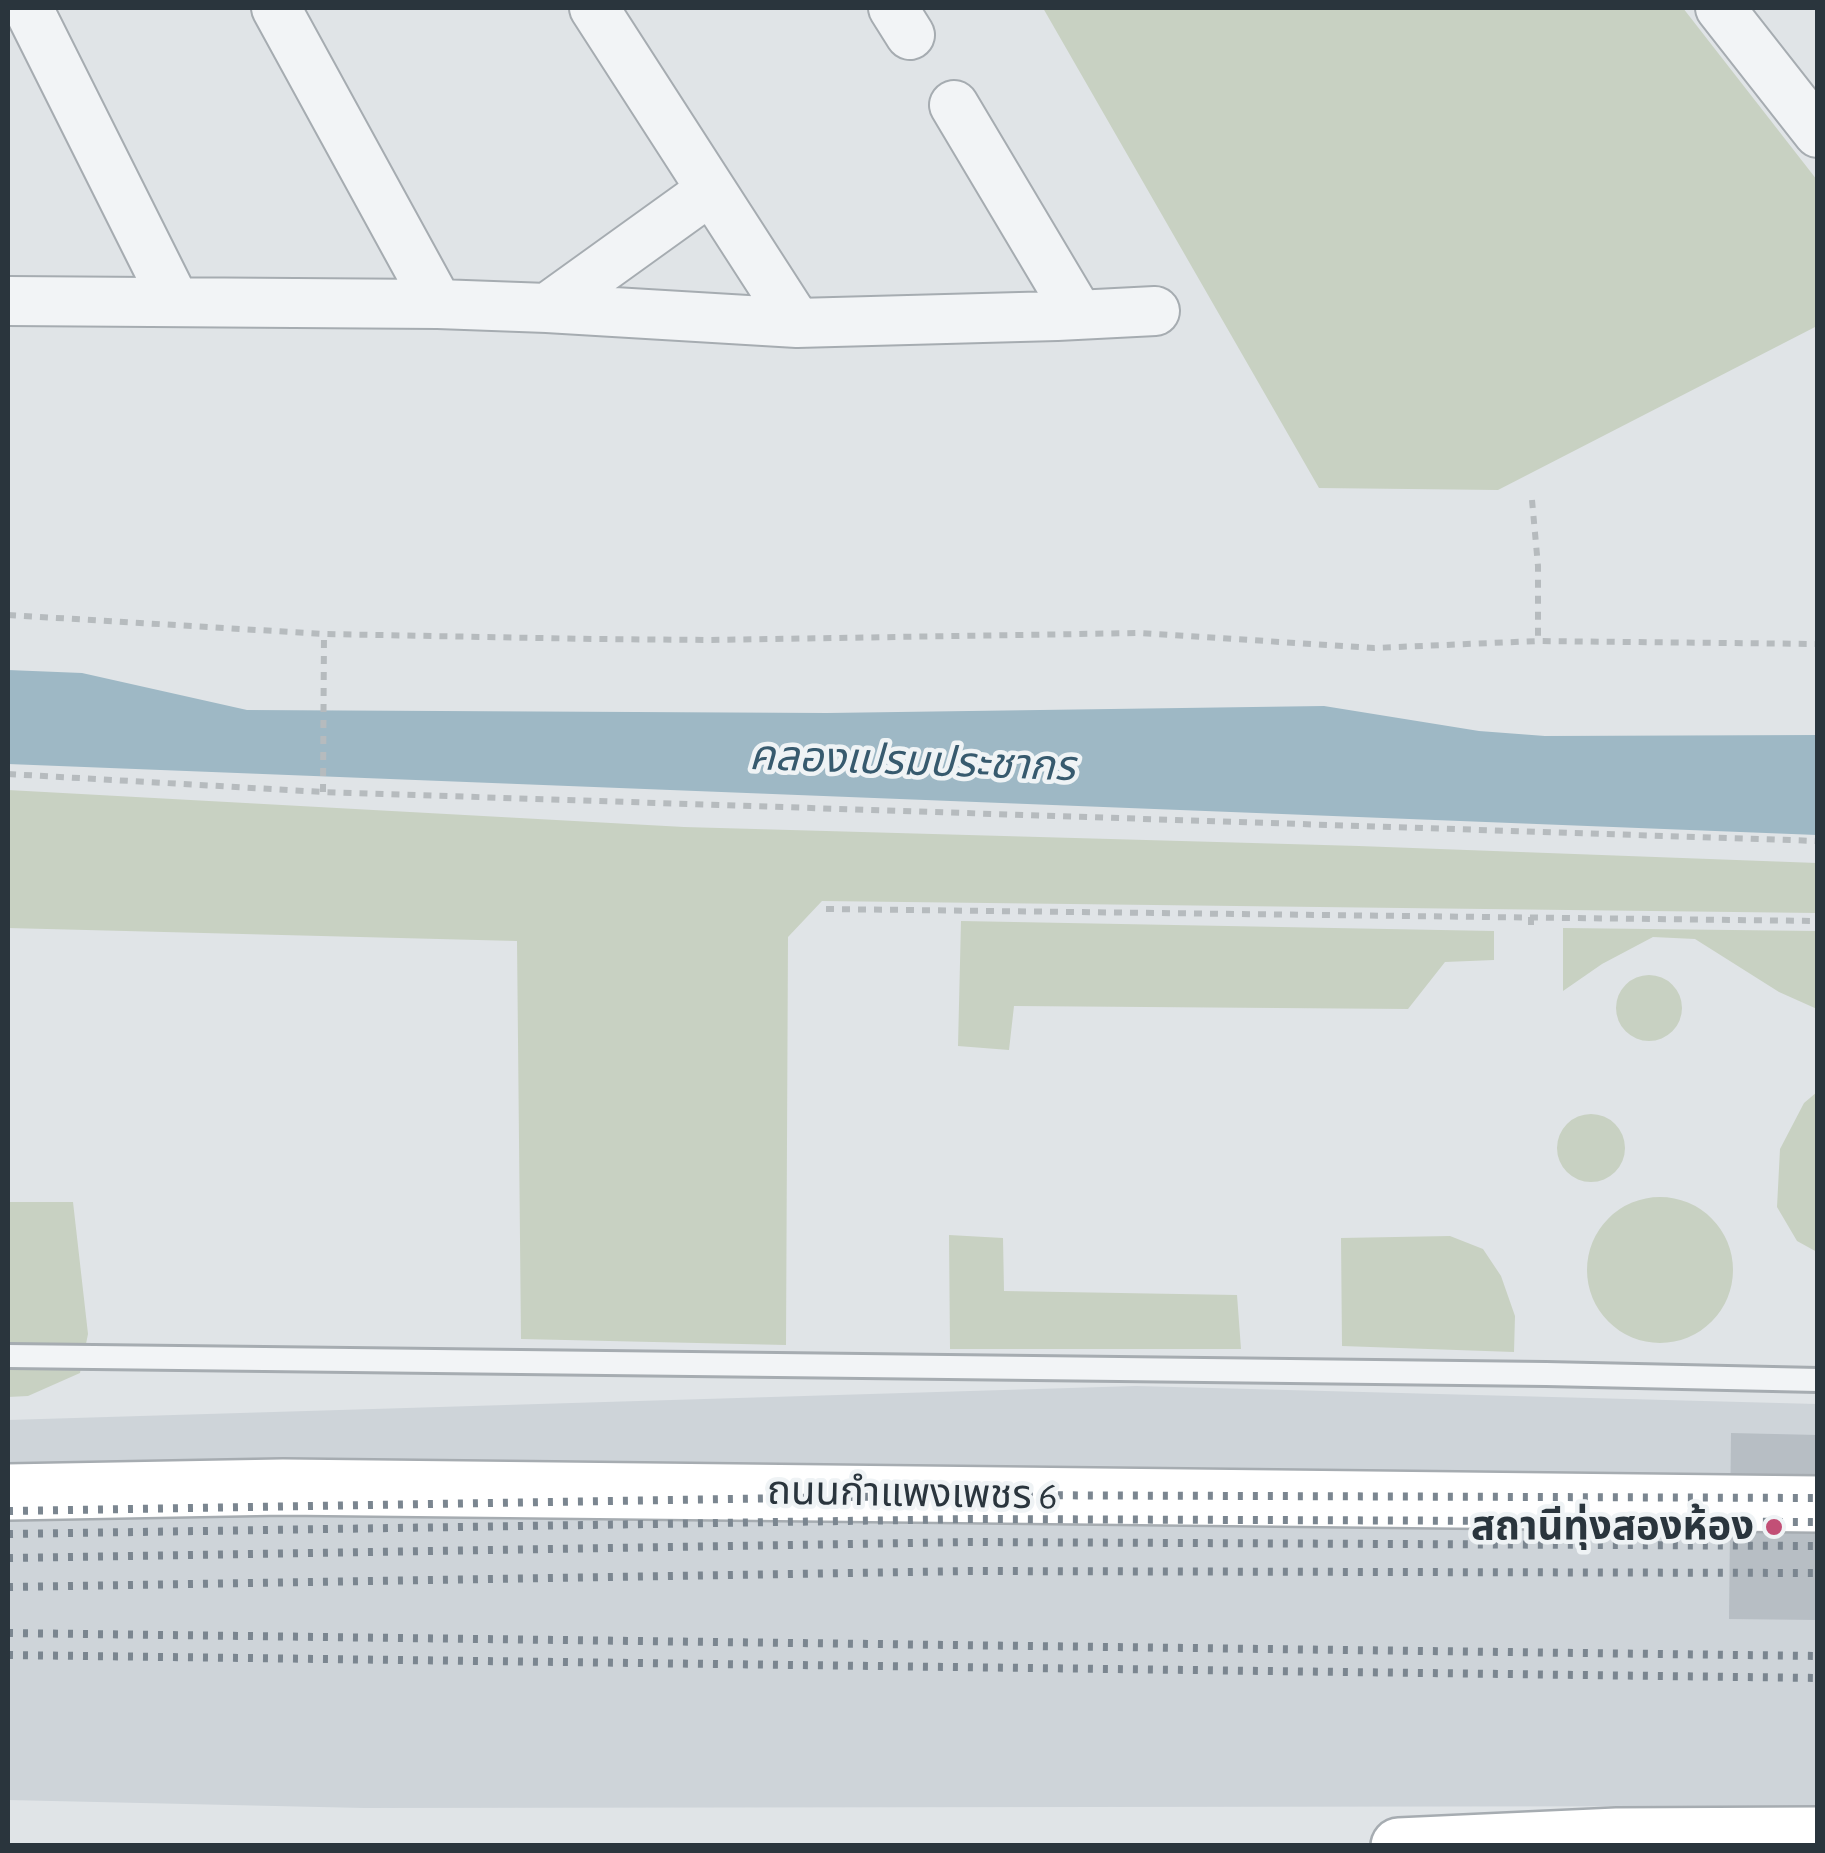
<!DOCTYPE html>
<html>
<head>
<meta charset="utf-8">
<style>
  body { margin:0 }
  #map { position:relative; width:1825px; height:1853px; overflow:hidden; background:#e0e4e7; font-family:"Alegreya Sans",sans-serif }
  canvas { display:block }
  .frame { position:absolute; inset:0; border:10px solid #2a353d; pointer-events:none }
</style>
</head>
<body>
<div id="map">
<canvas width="1825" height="1853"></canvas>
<div class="frame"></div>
</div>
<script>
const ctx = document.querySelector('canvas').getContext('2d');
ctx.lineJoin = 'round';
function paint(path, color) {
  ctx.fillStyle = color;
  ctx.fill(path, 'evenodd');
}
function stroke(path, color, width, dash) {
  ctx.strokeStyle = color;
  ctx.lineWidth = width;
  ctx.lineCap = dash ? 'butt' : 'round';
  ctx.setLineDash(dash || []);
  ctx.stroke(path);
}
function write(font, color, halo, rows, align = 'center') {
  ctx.font = font + ' "Alegreya Sans","Noto Sans Thai",sans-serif';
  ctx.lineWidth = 9;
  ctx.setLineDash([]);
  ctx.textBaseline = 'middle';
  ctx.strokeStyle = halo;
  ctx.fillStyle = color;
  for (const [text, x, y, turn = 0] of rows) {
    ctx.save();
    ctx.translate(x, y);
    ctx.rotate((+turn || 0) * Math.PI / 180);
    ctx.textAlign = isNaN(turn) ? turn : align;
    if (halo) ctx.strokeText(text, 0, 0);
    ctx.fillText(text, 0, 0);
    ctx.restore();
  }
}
paint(new Path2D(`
  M 1136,1386 L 1817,1404 L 1817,1806 L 364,1808 L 8,1800 L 8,1420 Z`), '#ced4d9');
paint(new Path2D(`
  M 1043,8 L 1683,8 L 1817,180 L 1817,326 L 1498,490 L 1319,488 Z
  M 8,790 L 684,827 L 1359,846 L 1817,863 L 1817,913 L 822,901 L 788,937 L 786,1345 L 521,1339 L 517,941 L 8,928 Z
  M 961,921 L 1494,931 L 1494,960 L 1445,962 L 1408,1009 L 1014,1006 L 1009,1050 L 958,1046 Z
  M 1563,928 L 1817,931 L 1817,1009 L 1779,992 L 1695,939 L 1653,937 L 1602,964 L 1563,991 Z
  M1616 1008a33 33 0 1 1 66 0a33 33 0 1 1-66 0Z
  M 1817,1092 L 1817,1252 L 1797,1241 L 1777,1207 L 1780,1149 L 1804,1103 Z
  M1557 1148a34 34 0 1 1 68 0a34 34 0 1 1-68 0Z
  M1587 1270a73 73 0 1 1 146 0a73 73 0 1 1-146 0Z
  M 8,1202 L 73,1202 L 88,1334 L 80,1373 L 28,1396 L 8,1397 Z
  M 949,1235 L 1003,1238 L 1004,1291 L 1237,1295 L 1241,1349 L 950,1349 Z
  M 1450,1236 L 1483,1249 L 1501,1276 L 1515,1316 L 1514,1352 L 1342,1346 L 1341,1238 Z`), '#c8d1c2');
paint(new Path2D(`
  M 8,670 L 82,673 L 247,710 L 827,713 L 1324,706 L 1479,731 L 1545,736 L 1817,735 L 1817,835 L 8,764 Z`), '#9eb8c5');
paint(new Path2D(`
  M 1731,1433 L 1818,1435 L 1818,1620 L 1729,1619 Z`), '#b7bec4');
const lane = new Path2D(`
  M 8,1356 L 1546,1374 L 1818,1380`);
const street = new Path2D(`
  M 28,8 L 175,302
  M 276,8 L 438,304
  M 594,8 L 797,323
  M 893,8 L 910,35
  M 1720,8 L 1818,133
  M 954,105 L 1079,315
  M 8,301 L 438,304 L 547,308 L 797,323 L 1057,316 L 1155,311
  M 547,308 L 711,190`);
const secondary = new Path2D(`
  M 8,1492 L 283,1487 L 1818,1504
  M 1399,1846 L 1617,1836 L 1818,1835`);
stroke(lane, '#a6acb1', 28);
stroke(street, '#a6acb1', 52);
stroke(secondary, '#a6acb1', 60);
stroke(new Path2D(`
  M 1532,500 L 1538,566 L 1538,641
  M 8,615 L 324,634 L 593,639 L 711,640 L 1141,633 L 1374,648 L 1538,641 L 1818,644
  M 8,774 L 323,792 L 1818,841
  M 323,792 L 324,634
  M 826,909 L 1818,921
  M 1531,917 L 1531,929`), '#b6bbbe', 6, [8, 8]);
stroke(lane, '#f2f4f6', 22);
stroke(street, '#f2f4f6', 48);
stroke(secondary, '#fff', 55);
stroke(new Path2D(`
  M 8,1511 L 971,1495 L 1818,1498
  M 8,1534 L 972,1519 L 1818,1522
  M 8,1558 L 972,1542 L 1818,1546
  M 8,1587 L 972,1571 L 1818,1573
  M 8,1633 L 1818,1656
  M 8,1655 L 1818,1678`), '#7b8690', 8, [5, 10]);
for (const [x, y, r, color] of [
  [1774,1527,10,"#c24f76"]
]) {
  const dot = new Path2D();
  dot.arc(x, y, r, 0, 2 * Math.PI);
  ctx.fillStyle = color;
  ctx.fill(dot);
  stroke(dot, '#eff3f5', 4);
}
write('40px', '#2a353d', '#eff3f5', [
  ["ถนนกำแพงเพชร 6",912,1494,1]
]);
write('bold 40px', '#2a353d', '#eff3f5', [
  ["สถานีทุ่งสองห้อง",1754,1527]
], 'right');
write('italic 42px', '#375a6e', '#eff3f5', [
  ["คลองเปรมประชากร",912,762,2]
]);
</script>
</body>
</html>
